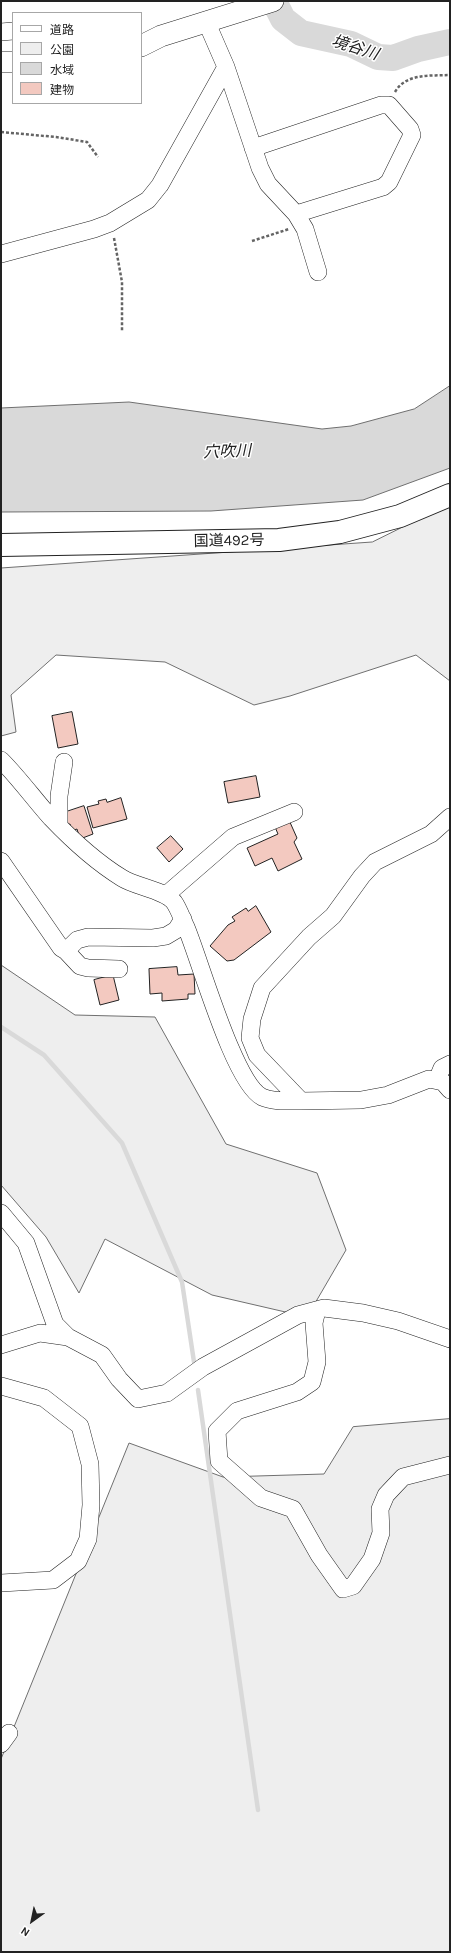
<!DOCTYPE html>
<html>
<head>
<meta charset="utf-8">
<style>
  body { margin:0 }
  #map { position:relative; width:451px; height:1953px; overflow:hidden; background:#fff; font-family:Karla,"Noto Sans JP",sans-serif }
  canvas { display:block }
  .frame { position:absolute; inset:0; border:2px solid #222; pointer-events:none }
  .legend { position:absolute; left:12px; top:12px; width:130px; height:92px; box-sizing:border-box; background:#fff; border:1px solid #a7a7a7; margin:0; padding:5px 7px; list-style:none; font-size:12px; color:#222 }
  .legend li { display:flex; align-items:center; gap:8px; height:20px }
  .legend b { width:20px; border:1px solid #a7a7a7 }
  .north { position:absolute; left:12px; top:1901px; width:40px; height:40px; -webkit-text-stroke:3px #fff; paint-order:stroke; rotate:213deg; font-size:11px; font-weight:700; line-height:16px; text-align:center; color:#222 }
  .north::after { content:''; display:block; margin:auto; width:14px; height:18px; background:#222; clip-path:polygon(50% 0,100% 100%,50% 72%,0 100%) }
</style>
</head>
<body>
<div id="map">
<canvas width="451" height="1953"></canvas>
<div class="frame"></div>
<ul class="legend">
<li><b style="height:5px;background:#fff"></b>道路</li>
<li><b style="height:11px;background:#eee"></b>公園</li>
<li><b style="height:11px;background:#d9d9d9"></b>水域</li>
<li><b style="height:11px;background:#f3c9c0"></b>建物</li>
</ul>
<div class="north">N</div>
</div>
<script>
const ctx = document.querySelector('canvas').getContext('2d');
ctx.lineJoin = 'round';
function paint(path, color) {
  ctx.fillStyle = color;
  ctx.fill(path, 'evenodd');
}
function stroke(path, color, width, dash) {
  ctx.strokeStyle = color;
  ctx.lineWidth = width;
  ctx.lineCap = dash ? 'butt' : 'round';
  ctx.setLineDash(dash || []);
  ctx.stroke(path);
}
function write(font, color, halo, rows, align = 'center') {
  ctx.font = font + ' Karla,"Noto Sans JP",sans-serif';
  ctx.lineWidth = 3;
  ctx.setLineDash([]);
  ctx.textBaseline = 'middle';
  ctx.strokeStyle = halo;
  ctx.fillStyle = color;
  for (const [text, x, y, turn = 0] of rows) {
    ctx.save();
    ctx.translate(x, y);
    ctx.rotate((+turn || 0) * Math.PI / 180);
    ctx.textAlign = isNaN(turn) ? turn : align;
    if (halo) ctx.strokeText(text, 0, 0);
    ctx.fillText(text, 0, 0);
    ctx.restore();
  }
}
const green = new Path2D(`
  M 450,504 L 450,681 L 416,655 L 290,696 L 254,705 L 165,662 L 56,655 L 11,695 L 16,732 L 1,736 L 1,568 L 372,542 Z
  M 1,965 L 75,1015 L 155,1017 L 226,1144 L 317,1173 L 346,1250 L 307,1317 L 212,1295 L 105,1239 L 79,1293 L 46,1237 L 1,1185 Z
  M 450,1419 L 450,1952 L 1,1952 L 1,1759 L 129,1443 L 223,1477 L 324,1474 L 353,1427 Z`);
paint(green, '#eee');
stroke(green, '#6f6f6f', 1);
const water = new Path2D(`
  M 450,386 L 450,468 L 363,500 L 211,511 L 1,512 L 1,408 L 129,402 L 322,429 L 351,426 L 414,409 Z`);
paint(water, '#d9d9d9');
stroke(water, '#6f6f6f', 1);
stroke(new Path2D(`
  M 1,1027 L 44,1055 L 122,1143 L 182,1282 L 194,1362
  M 198,1390 L 258,1810`), '#d9d9d9', 4.5);
stroke(new Path2D(`
  M 274,1 L 283,19 L 301,33 L 351,44 L 378,57 L 393,58 L 418,49 L 450,42`), '#d9d9d9', 26);
const building = new Path2D(`
  M 72,712 L 78,744 L 58,748 L 52,716 Z
  M 256,776 L 260,797 L 228,803 L 224,782 Z
  M 121,798 L 127,819 L 93,828 L 87,807 L 99,804 L 98,801 L 106,799 L 107,802 Z
  M 84,806 L 93,834 L 80,839 L 77,829 L 72,831 L 70,824 L 67,825 L 63,813 Z
  M 289,820 L 297,838 L 294,842 L 302,859 L 278,871 L 272,858 L 255,866 L 247,848 L 278,834 L 275,827 Z
  M 171,836 L 183,849 L 169,862 L 157,848 Z
  M 256,906 L 271,932 L 234,960 L 227,961 L 210,946 L 228,925 L 235,921 L 232,917 L 246,908 L 248,911 Z
  M 177,967 L 178,975 L 194,974 L 195,994 L 188,994 L 188,999 L 162,1001 L 162,993 L 150,994 L 149,969 Z
  M 113,975 L 119,1000 L 100,1005 L 94,980 Z`);
paint(building, '#f3c9c0');
stroke(building, '#222', 1);
const minor = new Path2D(`
  M 1,32 L 13,31
  M 226,67 L 260,168 L 268,184 L 296,214 L 383,187 L 389,182 L 412,135 L 410,129 L 389,105 L 381,105 L 253,148
  M 296,214 L 305,229 L 318,272
  M 1,254 L 94,229 L 110,223 L 148,200 L 160,185 L 226,67 L 206,21
  M 1,760 C 19,778 34,799 51,818 C 72,840 96,862 122,878 C 136,887 165,890 174,902 C 179,909 182,919 186,927 C 200,960 234,1083 262,1097 C 273,1102 288,1101 301,1101
  M 450,817 L 431,834 L 375,862 L 362,876 L 333,916 L 309,937 L 262,988 L 252,1019 L 250,1038 L 257,1055 L 301,1101 L 361,1100 L 388,1095 L 429,1079 L 443,1082 L 450,1090
  M 59,825 L 59,796 L 64,762
  M 1,861 L 61,948 L 66,951 L 77,940 L 88,937 L 153,938 L 166,936 L 176,930 L 183,919
  M 166,895 L 233,837 L 294,812
  M 66,951 L 80,966 L 88,968 L 119,969
  M 437,1080 L 442,1068 L 450,1064
  M 1,1213 L 26,1243 L 55,1324 L 68,1337
  M 317,1310 L 314,1323 L 317,1362 L 312,1382 L 297,1392 L 237,1411 L 217,1431 L 219,1461 L 261,1498 L 293,1509 L 319,1555 L 343,1589 L 353,1586 L 372,1559 L 381,1533 L 380,1509 L 386,1495 L 403,1477 L 450,1465
  M 1,1345 L 40,1333 L 68,1337 L 102,1355 L 119,1379 L 138,1399 L 167,1393 L 203,1367 L 298,1315 L 324,1308 L 363,1313 L 398,1321 L 450,1339
  M 1,1386 L 44,1398 L 80,1426 L 90,1464 L 91,1505 L 88,1539 L 78,1561 L 53,1580 L 1,1583
  M 1,1744 L 9,1733`);
const major = new Path2D(`
  M 141,46 L 161,36 L 273,1
  M 1,62 L 13,62`);
const highway = new Path2D(`
  M 1,545 L 279,540 L 340,532 L 400,516 L 450,495`);
stroke(minor, '#222', 18);
stroke(major, '#222', 22);
stroke(highway, '#222', 24);
stroke(new Path2D(`
  M 395,92 C 406,73 430,76 450,75
  M 1,132 L 56,137 L 87,142 L 98,157
  M 114,238 L 122,282 L 122,332
  M 252,241 L 289,229`), '#646464', 2.5, [3, 2]);
stroke(minor, '#fff', 17);
stroke(major, '#fff', 21);
stroke(highway, '#fff', 22);
write('15px', '#222', '#fff', [
  ["国道492号",229,541,-1]
]);
write('italic 16px', '#222', '#fff', [
  ["境谷川",355,48,18],
  ["穴吹川",227,452,-2]
]);
</script>
</body>
</html>
